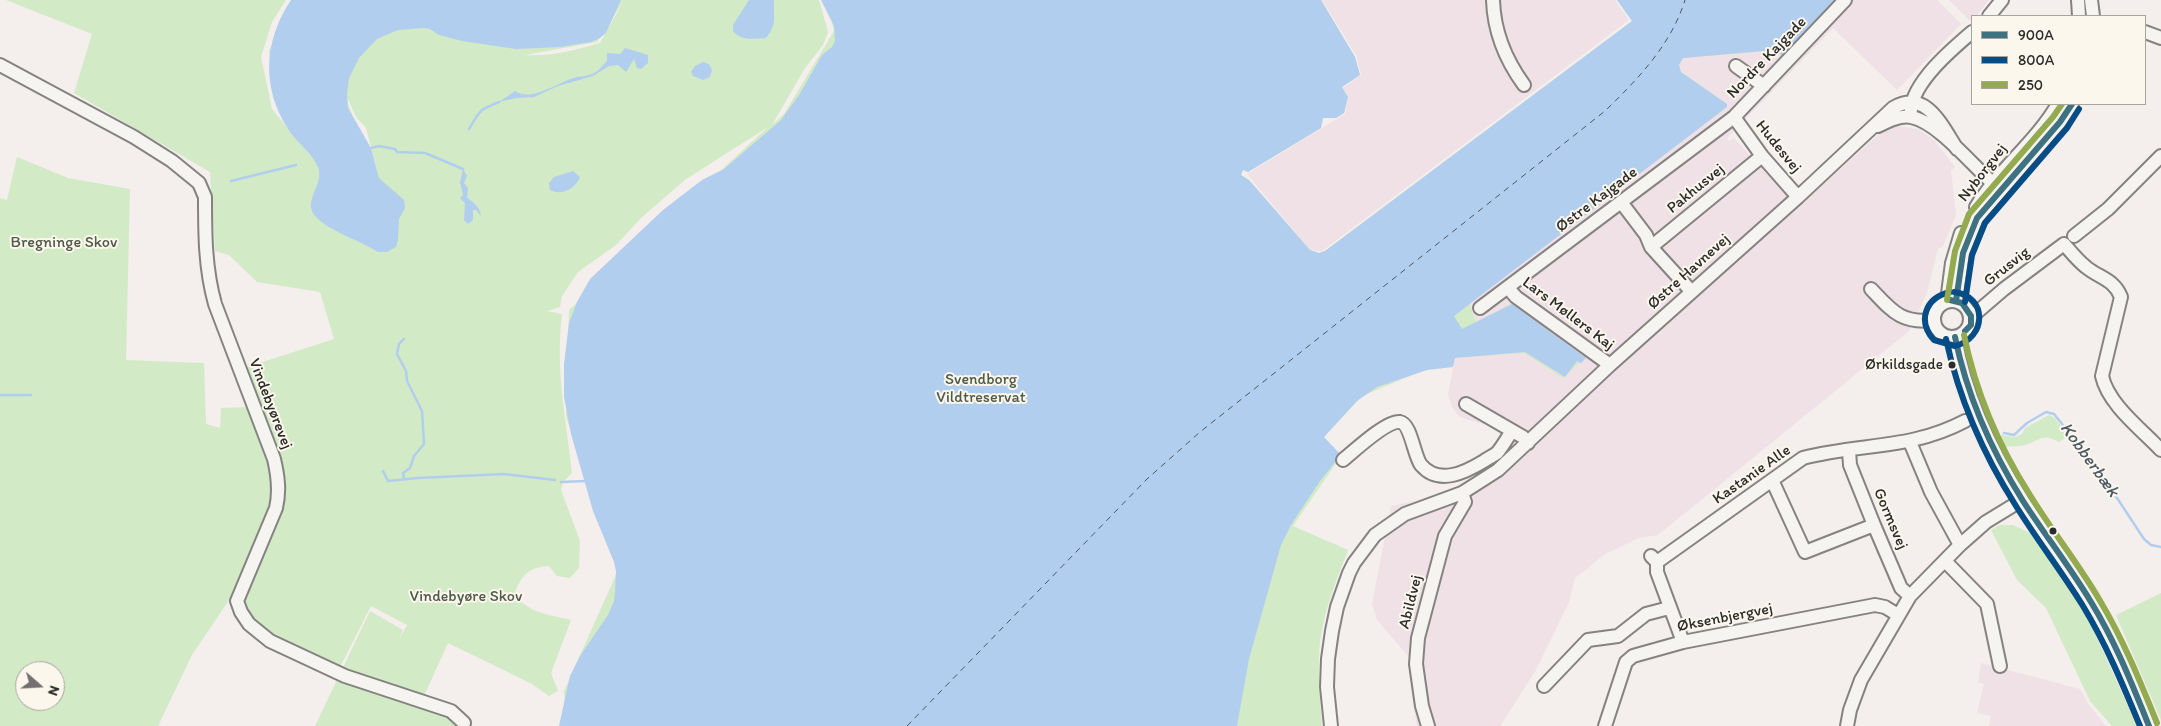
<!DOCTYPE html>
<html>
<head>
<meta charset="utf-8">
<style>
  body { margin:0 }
  #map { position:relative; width:2161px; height:726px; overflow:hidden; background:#f4eeed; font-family:Itim,sans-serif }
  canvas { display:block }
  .legend { position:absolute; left:1971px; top:15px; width:175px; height:90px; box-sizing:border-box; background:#fbf7ec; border:1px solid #a8a59f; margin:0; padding:6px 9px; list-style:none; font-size:15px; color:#2b2b2b }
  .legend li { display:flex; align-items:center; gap:10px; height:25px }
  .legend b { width:25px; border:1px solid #a8a59f }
  .north { position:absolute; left:15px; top:661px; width:50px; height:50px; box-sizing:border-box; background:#fbf7ec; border:1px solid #a8a59f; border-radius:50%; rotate:109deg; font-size:14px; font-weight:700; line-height:20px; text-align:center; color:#2b2b2b }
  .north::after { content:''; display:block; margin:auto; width:18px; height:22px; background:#716f6f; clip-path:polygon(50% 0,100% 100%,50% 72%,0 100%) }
</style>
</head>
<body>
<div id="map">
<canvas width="2161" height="726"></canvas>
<ul class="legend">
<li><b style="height:6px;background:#3e7182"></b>900A</li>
<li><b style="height:6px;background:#064d87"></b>800A</li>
<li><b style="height:6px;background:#93ab4e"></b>250</li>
</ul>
<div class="north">N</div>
</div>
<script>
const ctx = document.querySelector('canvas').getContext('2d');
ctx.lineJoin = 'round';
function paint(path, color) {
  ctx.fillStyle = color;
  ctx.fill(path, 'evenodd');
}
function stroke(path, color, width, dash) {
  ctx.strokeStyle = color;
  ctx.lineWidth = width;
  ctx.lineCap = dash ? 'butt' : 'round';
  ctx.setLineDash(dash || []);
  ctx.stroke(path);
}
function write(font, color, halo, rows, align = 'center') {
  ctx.font = font + ' Itim,sans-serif';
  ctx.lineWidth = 4;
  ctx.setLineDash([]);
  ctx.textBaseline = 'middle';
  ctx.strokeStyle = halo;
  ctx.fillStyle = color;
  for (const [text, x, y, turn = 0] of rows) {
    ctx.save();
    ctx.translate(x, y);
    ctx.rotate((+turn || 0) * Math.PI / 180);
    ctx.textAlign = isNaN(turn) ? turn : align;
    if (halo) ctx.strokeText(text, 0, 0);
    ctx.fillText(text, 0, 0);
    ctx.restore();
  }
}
paint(new Path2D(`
  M 1322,0 L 1615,0 L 1629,20 L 1322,251 L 1316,251 L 1309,249 L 1247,174 L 1345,114 L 1348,96 L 1343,88 L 1361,75 L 1356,55 Z
  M 1838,0 L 1937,0 L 1961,24 L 1897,90 L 1833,28 L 1727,138 L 1729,141 L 1734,138 L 1798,207 L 1889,125 L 1918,129 L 1934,140 L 1955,167 L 1951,171 L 1956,215 L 1943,246 L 1938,249 L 1927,293 L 1909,331 L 1658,535 L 1639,538 L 1605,554 L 1575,578 L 1569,602 L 1536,670 L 1500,726 L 1417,726 L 1412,697 L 1410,658 L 1377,620 L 1372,604 L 1391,506 L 1416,501 L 1452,488 L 1479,475 L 1509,447 L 1503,429 L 1468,420 L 1459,416 L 1452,407 L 1448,394 L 1455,358 L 1525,352 L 1577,361 L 1585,358 L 1462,329 L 1454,316 L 1727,107 L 1727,104 L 1681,72 L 1679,67 L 1681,59 L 1686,57 L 1776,50 Z
  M 1949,0 L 1989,0 L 1977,15 L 1972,16 L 1970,21 Z
  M 1981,663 L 2080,689 L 2089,705 L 2106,726 L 1989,726 L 1991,716 L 1977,713 L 1984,684 L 1978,682 Z`), '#efe1e6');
paint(new Path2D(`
  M 6,0 L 286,0 L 272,22 L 261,57 L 272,109 L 313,159 L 273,98 L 269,50 L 300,0 L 818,0 L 820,3 L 828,32 L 823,45 L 805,68 L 772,125 L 784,114 L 834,31 L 827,2 L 1321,0 L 1355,57 L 1360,75 L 1342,87 L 1348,97 L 1344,113 L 1336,118 L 1323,118 L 1321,128 L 1248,172 L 1243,170 L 1241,175 L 1249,180 L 1310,250 L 1319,253 L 1325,251 L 1632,21 L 1617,0 L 1838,0 L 1782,58 L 1776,50 L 1683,58 L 1679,65 L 1681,72 L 1727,104 L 1727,107 L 1469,303 L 1476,322 L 1511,304 L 1584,358 L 1563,378 L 1524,353 L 1453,358 L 1362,396 L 1324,437 L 1341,456 L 1293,526 L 1348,550 C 1335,584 1320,620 1319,657 C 1318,680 1320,703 1322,726 L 566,726 L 564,691 L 619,568 L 566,417 L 569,310 L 768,127 L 686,179 L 642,217 L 616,245 L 578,272 L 562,296 L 560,307 L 547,311 L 562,314 C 555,371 566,417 572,473 L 563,482 L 561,490 L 580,541 L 579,568 L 570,578 L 557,576 L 549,566 C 529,567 522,575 515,592 C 524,613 551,615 571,620 L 551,673 L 558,691 L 549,696 L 532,684 L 448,643 L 423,698 L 450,713 L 462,726 L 315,726 L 370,611 L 403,630 L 399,640 L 407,625 L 371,606 L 338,671 L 257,625 L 244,610 L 241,596 L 282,501 L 285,478 L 244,368 L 334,339 L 320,292 L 257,282 L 229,255 L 215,251 L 210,172 L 74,93 L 92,34 ZM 624,0 L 600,43 C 576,50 550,57 525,55 L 597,42 ZM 348,99 L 356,117 L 366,128 L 379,178 L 347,102 Z
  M 17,157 L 68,178 L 130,189 L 126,360 L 204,363 L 206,424 L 220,428 L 221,408 L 249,407 L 271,467 L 273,503 L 233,594 L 192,655 L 158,726 L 0,726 L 0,198 L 7,200 ZM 25,671 L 55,671 L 55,701 L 25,701 Z
  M 2049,415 C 2058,418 2063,429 2067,437 L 2059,442 C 2044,434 2043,438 2028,444 C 2021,447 2011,446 2003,447 L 2001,435 L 2015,437 L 2022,434 L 2025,428 Z
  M 2000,525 L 2013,525 L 2037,536 L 2089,620 L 2137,726 L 2112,726 L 2090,701 L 2046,608 L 2017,580 L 1991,530 Z
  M 2161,593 L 2161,720 L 2116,615 Z`), '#d2eac6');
paint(new Path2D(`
  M 291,0 L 621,0 L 606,33 L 600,38 L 591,42 L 561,47 L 516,49 L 462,41 L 439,35 L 430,29 L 424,28 L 398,30 L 377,39 L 359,58 L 349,78 L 347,94 L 348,108 L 371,148 L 379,178 L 404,200 L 405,208 L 399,219 L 398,240 L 396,247 L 387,252 L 378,252 C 361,241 329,231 316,217 C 301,201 325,185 318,167 C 312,153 296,142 288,129 C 261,87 264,40 291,0 Z
  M 749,0 L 774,0 C 773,17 778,23 766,38 C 754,39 741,41 733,31 L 733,25 Z
  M 821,0 L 1321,0 L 1355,57 L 1360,75 L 1342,87 L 1348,97 L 1344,113 L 1336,118 L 1323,118 L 1321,128 L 1248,172 L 1243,170 L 1241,175 L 1249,180 L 1310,250 L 1319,253 L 1325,251 L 1632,21 L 1617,0 L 1838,0 L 1783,57 L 1776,50 L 1683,58 L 1679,65 L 1681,72 L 1727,104 L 1727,107 L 1454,316 L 1462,329 L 1512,304 L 1586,358 L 1581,363 L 1577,361 L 1565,377 L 1525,352 L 1455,358 L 1453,367 L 1427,370 L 1377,387 L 1357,401 L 1324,437 L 1341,455 L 1320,481 L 1291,525 L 1281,545 L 1249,659 L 1237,726 L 559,726 L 570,676 L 580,656 L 608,615 L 614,601 L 615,592 L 616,571 L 614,562 L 593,511 L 571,434 L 564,397 L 564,364 L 569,323 L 577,302 L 590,279 L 663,210 L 702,180 L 724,169 L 781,120 L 799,95 L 822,55 L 832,47 L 835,41 L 834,26 Z
  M 625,48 L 648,55 L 648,63 L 641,69 L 637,68 L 634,59 L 626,72 L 618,65 L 609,66 L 593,76 L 558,86 L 534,97 L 516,98 L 499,102 L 515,91 C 532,103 559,81 577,77 C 582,76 587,76 592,74 C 599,71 602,66 607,61 L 607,53 L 620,54 Z
  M 703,62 L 709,64 L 712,70 L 710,77 L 703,80 L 693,76 L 691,72 L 695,66 Z
  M 463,169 L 467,176 L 464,183 L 468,188 L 467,197 C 473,203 480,206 481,216 L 476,210 L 473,210 L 473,220 L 468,224 L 464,220 L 465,203 L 460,198 L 463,195 L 460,182 Z
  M 573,171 L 580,177 C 575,189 562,196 550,190 L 549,183 L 554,177 Z`), '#b2ceee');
stroke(new Path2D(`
  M 469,129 C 481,110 477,111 499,102
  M 371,148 L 379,146 L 395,149 L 397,152 L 425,153 L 463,169
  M 231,181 L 296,165
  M 404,339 L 399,344 L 397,354 L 406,371 L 407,381 L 422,411 L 424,444 L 414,456 L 410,468 L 403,473 L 404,479
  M 0,395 L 31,395
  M 2004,433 L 2014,435 L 2027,423 L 2046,412 L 2054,414 L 2094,463 L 2144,539 L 2151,545 L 2161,547
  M 383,471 L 388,481 L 418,478 L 504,474 L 555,480
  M 561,482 L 586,481`), '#b2ceee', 2.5);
stroke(new Path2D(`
  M 907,726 L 1147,479 L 1200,432 L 1605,111 C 1638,79 1671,45 1685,0`), '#4b5866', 1, [6, 5]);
const minor = new Path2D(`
  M 1493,0 C 1494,32 1505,59 1524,85
  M 2078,0 L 2079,16
  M 2091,0 L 2093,16
  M 1989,16 L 2002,0
  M 2145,32 L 2161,38
  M 0,65 L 134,137 L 172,161 L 199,183 L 205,197 C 205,234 205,268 215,304 L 274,459 C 278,476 280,491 276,508 L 237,601 L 241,612 L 249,624 L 270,641 L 345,676 L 451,711 L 464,723
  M 1736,66 L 1764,86
  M 1911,110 C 1913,82 1952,49 1972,32
  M 1734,117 L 1762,156 L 1798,197
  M 1878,126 C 1888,121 1900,115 1911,117 C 1939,122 1976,170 1998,188
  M 1621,202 L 1646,235 L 1651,247 L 1691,291
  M 1976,207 C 1999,169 2036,142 2058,104
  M 2074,236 L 2108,209 L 2161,156
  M 1651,247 L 1762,156
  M 1508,288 L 1516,297 L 1610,365
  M 1871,289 C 1892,311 1901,324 1934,320
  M1934 319a18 18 0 1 1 36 0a18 18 0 1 1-36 0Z
  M 1947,301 L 1952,263 L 1961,233
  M 1956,301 L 1963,253 L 1977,218 L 2060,122 L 2072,104
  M 1480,308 L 1734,117 L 1845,0
  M 1970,315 L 1976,313 L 2004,289 L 2064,244 C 2071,252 2078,261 2086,267 C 2099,278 2114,279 2121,297 L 2102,376 C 2108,404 2141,429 2161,450
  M 1955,337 C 1965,395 1991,451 2023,501 C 2048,540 2078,578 2100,618 C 2120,653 2134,690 2149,726
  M 1466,404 L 1523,437 L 1528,443
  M 1910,442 L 1931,492 L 1960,545
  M 1849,450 L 1850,465 L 1874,525 L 1901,588 L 1910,596
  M 1343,460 C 1354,451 1387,420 1400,422 C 1411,424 1414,456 1421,465 C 1439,486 1466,472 1484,461 C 1488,458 1493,456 1497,453 C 1503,446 1507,438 1512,431
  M 1772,480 L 1805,552 L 1874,525
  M 1651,556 L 1657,562 L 1657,572 L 1683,642
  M 1945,561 L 1987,604 L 2000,666
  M 1657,562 L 1803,458 C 1861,443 1910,450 1965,421
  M 1544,686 L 1588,640 L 1618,636 L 1646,614 L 1669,608
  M 1331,726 L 1327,687 L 1328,659 L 1332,631 L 1337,607 L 1349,573 L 1354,563 L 1375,535 L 1405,514 L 1462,493 L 1498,470 L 1610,365 L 1798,197 L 1893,108 C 1926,88 1942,126 1957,149
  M 1428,726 L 1422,706 L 1416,664 L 1418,638 L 1445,536 L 1465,502 L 1462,493
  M 1605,726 L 1626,662 L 1633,656 L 1683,642 L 1875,605 L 1885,607 L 1898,615
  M 1847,726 L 1850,710 L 1861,680 L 1910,596 L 1960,545 L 1986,522 L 2022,500`);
stroke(minor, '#858382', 16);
stroke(minor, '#f6f4f0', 12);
stroke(new Path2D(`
  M 1950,300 L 1962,303 L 1971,316 L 1971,325 L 1965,331
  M 1956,301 L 1963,253 L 1977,218 L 2060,122 L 2072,104
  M 1955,337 C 1967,396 1991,450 2023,501 C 2045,535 2070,567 2091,602 C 2115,641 2132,684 2149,726`), '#3e7182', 6);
stroke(new Path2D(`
  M 1950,292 C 1925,298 1917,321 1934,340 L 1955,346 C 1987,338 1988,296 1954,292
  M 1965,302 L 1972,255 L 1985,223 L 2067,128 L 2079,109
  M 1946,339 C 1959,399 1983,454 2016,506 C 2037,540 2062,572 2083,606 C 2106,644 2123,685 2140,726`), '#064d87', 6);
stroke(new Path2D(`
  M 1947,300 L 1955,251 L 1969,214 L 2053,117 L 2062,104
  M 1964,335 C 1976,393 1998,445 2030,495 C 2052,531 2078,563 2099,599 C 2123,639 2140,681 2157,723`), '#93ab4e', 6);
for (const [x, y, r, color] of [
  [1952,365,4.5,"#2b2b2b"],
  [2053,531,4.5,"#2b2b2b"]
]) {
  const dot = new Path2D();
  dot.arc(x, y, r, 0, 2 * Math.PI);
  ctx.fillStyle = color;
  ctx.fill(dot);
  stroke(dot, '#fbf7ec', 2);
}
write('15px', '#2b2b2b', '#fbf7ec', [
  ["Ørkildsgade",1943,365]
], 'right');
write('16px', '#2b2b2b', '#fbf7ec', [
  ["Nordre Kajgade",1767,58,-46],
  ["Hudesvej",1778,147,51],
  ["Nyborgvej",1983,173,-52],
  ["Pakhusvej",1696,189,-39],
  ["Østre Kajgade",1597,200,-37],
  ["Grusvig",2007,267,-38],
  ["Østre Havnevej",1689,272,-42],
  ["Lars Møllers Kaj",1568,314,37],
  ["Vindebyørevej",270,404,69],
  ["Kastanie Alle",1752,475,-35],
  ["Gormsvej",1890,519,67],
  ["Abildvej",1411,602,-76],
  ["Øksenbjergvej",1725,618,-11]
]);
write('16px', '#4e5a4a', '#fbf7ec', [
  ["Bregninge Skov",64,243],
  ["Svendborg",981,380],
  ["Vildtreservat",981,398],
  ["Vindebyøre Skov",466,597]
]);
write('italic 18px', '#4b5866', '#fbf7ec', [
  ["Kobberbæk",2089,460,54]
]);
</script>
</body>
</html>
